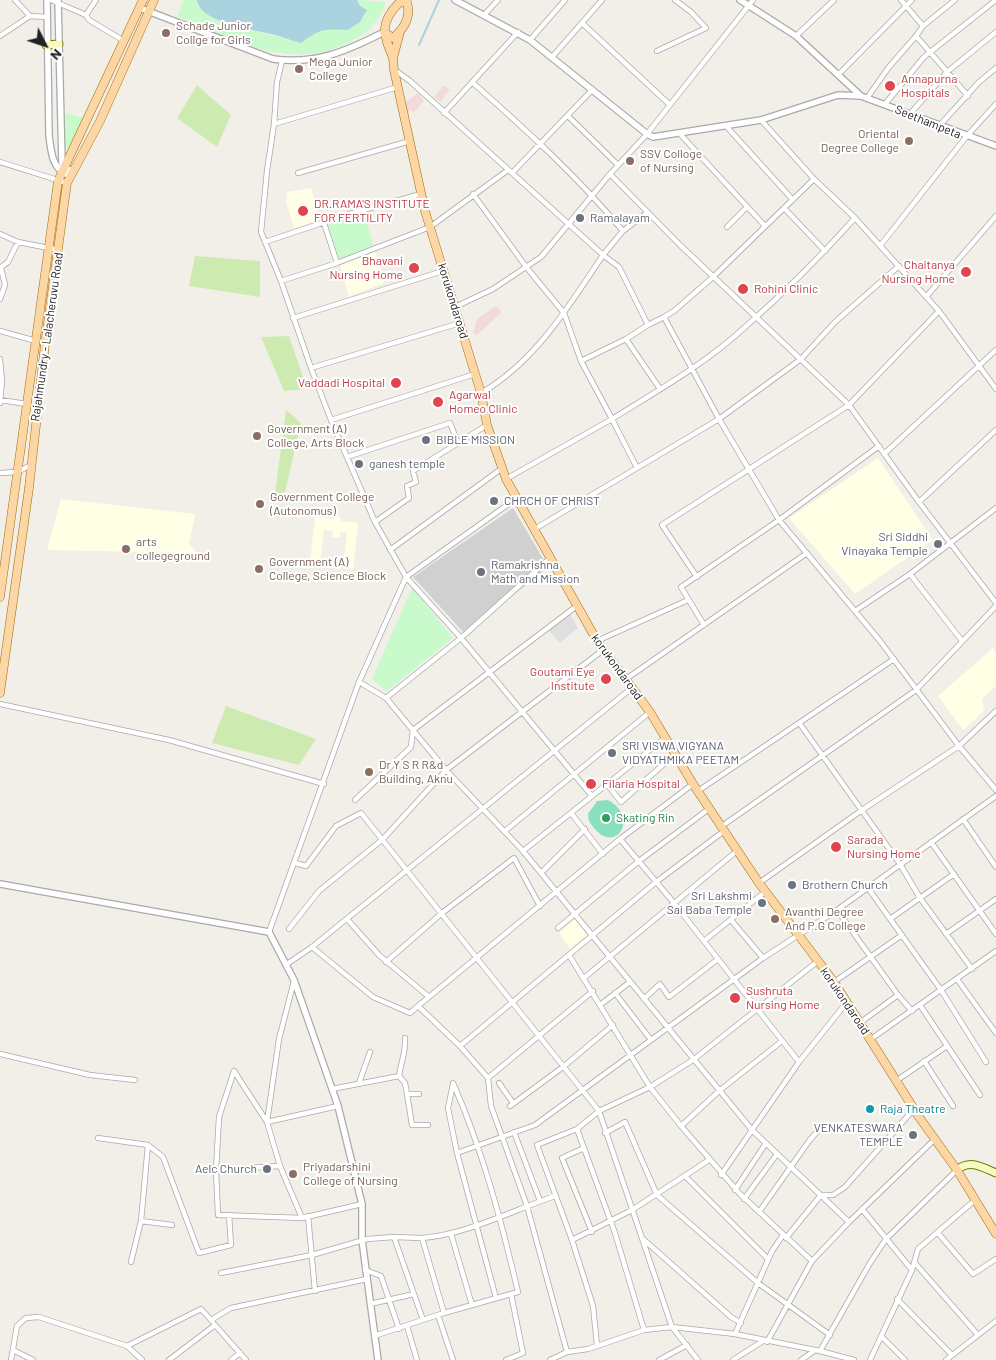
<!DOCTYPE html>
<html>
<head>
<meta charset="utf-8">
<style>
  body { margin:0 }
  #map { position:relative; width:996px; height:1360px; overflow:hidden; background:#f2efe9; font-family:Barlow,sans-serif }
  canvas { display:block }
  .north { position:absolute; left:20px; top:20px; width:50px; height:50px; -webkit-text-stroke:4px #fff; paint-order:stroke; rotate:131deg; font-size:14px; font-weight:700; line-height:20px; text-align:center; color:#222 }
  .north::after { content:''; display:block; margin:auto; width:18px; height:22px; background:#222; clip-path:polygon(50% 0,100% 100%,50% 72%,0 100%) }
</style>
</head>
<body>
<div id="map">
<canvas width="996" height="1360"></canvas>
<div class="north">N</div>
</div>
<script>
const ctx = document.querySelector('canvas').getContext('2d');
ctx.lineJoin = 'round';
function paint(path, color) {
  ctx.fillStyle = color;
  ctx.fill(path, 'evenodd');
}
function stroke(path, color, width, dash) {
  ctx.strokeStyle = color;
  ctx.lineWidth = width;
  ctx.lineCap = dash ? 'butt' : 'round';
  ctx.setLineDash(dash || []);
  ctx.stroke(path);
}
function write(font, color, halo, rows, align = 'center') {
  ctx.font = font + ' Barlow,sans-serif';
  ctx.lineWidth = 4;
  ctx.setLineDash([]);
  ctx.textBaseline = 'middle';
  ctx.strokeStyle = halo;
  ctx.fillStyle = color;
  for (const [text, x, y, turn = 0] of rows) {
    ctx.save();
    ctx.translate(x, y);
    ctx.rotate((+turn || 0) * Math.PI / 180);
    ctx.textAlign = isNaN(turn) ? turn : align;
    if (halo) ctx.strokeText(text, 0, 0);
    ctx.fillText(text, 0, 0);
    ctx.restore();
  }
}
paint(new Path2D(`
  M 570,614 L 578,628 L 560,643 L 548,630 Z`), '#e0dfdf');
paint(new Path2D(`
  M 444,85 L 450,90 L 440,102 L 434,97 Z
  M 418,93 L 424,101 L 414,112 L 410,110 L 408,115 L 403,104 Z
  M 496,306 L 502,312 L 477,335 L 473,333 L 477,319 Z`), '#f2dad9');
paint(new Path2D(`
  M 311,188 L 320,220 L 294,228 L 286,202 L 287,192 Z
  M 375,252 L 385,283 L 349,296 L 340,265 Z
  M 878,458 L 933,540 L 855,594 L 789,518 Z
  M 61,499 L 195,514 L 189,544 L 197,553 L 47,550 Z
  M 334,516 L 341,517 L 341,521 L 358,523 L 353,569 L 343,567 L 347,533 L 340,532 L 340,537 L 332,537 L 333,531 L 324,530 L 320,563 L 310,562 L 315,517 L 334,519 Z
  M 993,648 L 996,653 L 996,686 L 982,699 L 984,711 L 963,730 L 938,696 Z
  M 575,919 L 587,935 L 570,949 L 559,933 Z`), '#ffffe5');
paint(new Path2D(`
  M 513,508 L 548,567 L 465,634 L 413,577 Z`), '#d0d0d0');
paint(new Path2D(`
  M 197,85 L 231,115 L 217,147 L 177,118 Z
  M 195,256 L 260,261 L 260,297 L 189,286 Z
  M 289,336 L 307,389 L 284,391 L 261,337 Z
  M 286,410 L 301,423 L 285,492 L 275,494 Z
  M 226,706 L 316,739 L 299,765 L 212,743 Z`), '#cdebb0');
paint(new Path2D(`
  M 183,0 L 197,0 L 197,5 L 239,27 L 301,43 C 309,37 316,31 326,29 C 345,25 348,36 365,16 L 357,0 L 386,2 C 377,25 368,33 345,44 C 290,71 230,39 178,17 Z
  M 66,113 L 84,118 L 70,148 L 65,147 Z
  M 364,213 L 374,247 L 339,259 L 328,224 Z
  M 412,588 L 453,638 L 387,691 L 372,679 Z`), '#c8facc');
paint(new Path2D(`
  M 608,800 C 640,817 616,855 594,828 C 590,823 588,820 588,814 L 597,801 Z`), '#88e0be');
paint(new Path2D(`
  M 197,0 L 357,0 L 360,6 L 367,10 L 360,22 L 348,30 C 326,29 320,28 301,43 C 291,41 281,36 271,34 C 254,30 199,22 197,0 Z`), '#aad3df');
stroke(new Path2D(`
  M 419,45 L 439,0`), '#aad3df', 2);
const minor = new Path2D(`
  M 15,0 L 30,16 L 47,17
  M 51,0 L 86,15 L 89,20 L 124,41
  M 901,0 L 923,26 L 916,36 L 968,96
  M 485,14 L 498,0
  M 86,15 L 96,0
  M 582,23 L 670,105
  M 923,26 L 955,0
  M 0,36 L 30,16
  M 796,36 L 834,0
  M 530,40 L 565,0
  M 657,51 L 706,28 L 691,12 L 675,0
  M 553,56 L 602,0
  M 395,70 L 410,81 L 603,255 C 569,306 535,362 481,393
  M 838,75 L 912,0
  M 472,82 C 525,129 577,176 623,231
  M 867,98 L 889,67 L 916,36
  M 885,104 L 924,57 L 996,0
  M 444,113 L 518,32
  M 910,114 L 947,72 L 996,32
  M 568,116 L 618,165
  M 274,124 L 398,87
  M 941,124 L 979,82 L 996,68
  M 726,126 L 793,200
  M 680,134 L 765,226
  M 0,162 L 67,183
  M 298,173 L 410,141
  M 512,173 L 592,90
  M 610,174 L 681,246 L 849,405 L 919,502 L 996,603
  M 473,194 L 527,268 L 564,313 L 581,361 L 612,419 L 506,479
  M 784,208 L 825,251
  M 648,212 L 623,231 L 603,255 L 619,267 L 648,325 L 664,317 L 719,419 L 779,520 L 880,641 L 959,746 L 996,790
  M 855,218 L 939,311 L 996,389
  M 324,223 L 337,263
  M 727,227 L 747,207
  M 0,234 L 18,242 L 59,250
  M 265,242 L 349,214 L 421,194
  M 880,246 L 966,137 L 996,104
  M 0,268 L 8,262 L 18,242
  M 281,281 L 337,263 L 430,227 L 508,170
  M 926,297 L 996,216
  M 0,299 L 5,285 L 1,268
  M 455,307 L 493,289 L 541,257 L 610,174 L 647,134 L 753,0
  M 664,317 L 674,311 L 713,277 L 814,179
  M 293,318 L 443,271
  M 0,331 L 36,341
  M 626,339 L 660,389
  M 0,359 L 2,381 L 0,403
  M 581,361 L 626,339 L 648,325
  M 311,368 L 460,323
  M 0,400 L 27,404
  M 331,420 L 475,374
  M 884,454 L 996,350
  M 347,457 L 450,423 L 458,443
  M 637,468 L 612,419 C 657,391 705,364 744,328 C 783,294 820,257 855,218 L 814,179 L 761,120
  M 0,473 L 17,472 L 31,465
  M 517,498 L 406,577 L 461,638 L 592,796
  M 919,502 L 996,430
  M 375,522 L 409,498 L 407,486 L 416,482 L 413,471 L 487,425
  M 533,530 L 719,419 L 801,359 L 836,321 L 899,266
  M 390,550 L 501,469
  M 910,574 L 996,508
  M 697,577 L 662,525 L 849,405 L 939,311
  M 855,611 L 910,574 L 962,641
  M 704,625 L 681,587 L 779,520 L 879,446
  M 597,641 L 688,600
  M 626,679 L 807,553
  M 359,682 L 386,698 L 446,770 L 523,851 L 752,1130 L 849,1222
  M 386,698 L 461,638 L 550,558
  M 0,704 L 169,740 L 324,784
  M 800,724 L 900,864 L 920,898 L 972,969
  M 607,784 L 621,802 L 675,754
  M 698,791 L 894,659
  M 355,800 L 411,747 L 413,730 L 578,605
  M 571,813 L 603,854
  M 963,819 L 996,867
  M 722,826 L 916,690 L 996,606
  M 505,831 L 650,712
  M 620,839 L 674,903 L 799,1062
  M 931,842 L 996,934
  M 523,851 L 665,738
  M 295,863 L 306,866 L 336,826 L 361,813 L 599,1111 L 672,1327 L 698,1360
  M 542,872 L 585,829
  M 759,883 L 862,810 L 959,746 L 996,711
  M 868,888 L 941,990 L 986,1062
  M 837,910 L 898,995 L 912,1011
  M 347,919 L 379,955 L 429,997
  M 890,919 L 954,874
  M 731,920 L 763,958
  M 558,928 L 639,861 L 710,808
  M 289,929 L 319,891 L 383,839 L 446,770 L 603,650
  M 269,932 L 359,682 L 406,577 L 375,522 L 331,420 L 311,368 L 281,281 L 261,232 L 267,171 L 274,124 L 277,82 L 282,61
  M 946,934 L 996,899
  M 704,941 L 766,891
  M 312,947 L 373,997 L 410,1013 L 418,1006
  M 569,955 L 650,1087 L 681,1126 L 740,1194 L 812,1261
  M 386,962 L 442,913 L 514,858 L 540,906
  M 287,964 L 312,947 L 633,687
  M 584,978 L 738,850
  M 957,979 L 996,1033
  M 294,981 L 279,1039 L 267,1122 L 338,1106
  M 834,982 L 902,935
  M 615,993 L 651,1040
  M 644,999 L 660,984 L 669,997 L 718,959
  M 600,1005 L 630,982
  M 920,1005 L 980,1095
  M 861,1022 L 898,995
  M 871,1039 L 996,951
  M 460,1046 L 656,882 L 724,831
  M 0,1054 L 90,1075 L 135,1080
  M 924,1061 L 953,1106
  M 234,1071 L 219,1117 L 216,1170 L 218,1215 L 302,1218 L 362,1204
  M 234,1071 L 267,1122 L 280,1166 L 302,1218
  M 399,1076 C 401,1062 406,1052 405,1038
  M 488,1078 L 593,991
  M 896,1081 L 947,1046
  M 359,1083 L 370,1052
  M 453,1083 C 483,1151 501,1220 518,1292 L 444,1313 L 422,1238 C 468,1234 511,1211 555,1196
  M 499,1083 L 513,1103
  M 453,1084 L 448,1108 L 457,1153 L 496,1298
  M 332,1089 L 399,1076 L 405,1083 L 407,1094 L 419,1094
  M 407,1094 L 412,1125 L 428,1125
  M 510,1106 L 563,1067 L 613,1025
  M 681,1126 L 719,1091 L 782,1041
  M 577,1129 L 615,1233 L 644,1330
  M 514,1132 L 540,1201
  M 605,1133 L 625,1122 L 657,1195 L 758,1283 L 830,1335
  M 98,1138 L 148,1145 L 141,1221 L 131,1262
  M 148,1145 L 163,1157 L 199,1253 L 231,1245 L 229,1215
  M 584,1148 L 562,1158 L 592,1232
  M 457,1153 L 535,1125 L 763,958 L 837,910 L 996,796
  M 216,1170 L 280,1166
  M 721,1175 L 799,1062 L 847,1002
  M 685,1176 L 768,1259
  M 735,1190 L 766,1143
  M 744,1199 L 777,1154
  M 862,1209 L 912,1270
  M 759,1212 L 809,1141 L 822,1126
  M 308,1216 L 315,1291
  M 141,1221 L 172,1225
  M 938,1233 L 973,1274 L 996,1259
  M 451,1234 L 472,1305
  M 422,1238 L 394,1237 L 423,1320
  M 786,1238 L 821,1195 L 833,1195 L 845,1187 L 914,1109
  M 643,1239 L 731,1317 L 741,1323
  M 572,1240 L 632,1210 L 709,1160
  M 914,1262 L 978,1335
  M 365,1270 L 381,1276 L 399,1329
  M 221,1273 L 312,1255 L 367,1239 L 394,1237
  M 897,1299 L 952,1355
  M 370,1304 L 414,1294
  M 438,1315 L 453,1360
  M 211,1320 L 231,1308 L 367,1279
  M 407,1326 L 417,1360
  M 735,1334 L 772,1251 L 783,1235
  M 374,1336 L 444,1313
  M 881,1336 L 905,1360
  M 767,1342 L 812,1261 L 849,1222 L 934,1140
  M 597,1345 L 593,1306 L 572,1240 L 537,1145 L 577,1129 L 599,1111 L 650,1087 L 693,1060 L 818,961
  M 127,1346 L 201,1309 L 213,1322
  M 13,1350 L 33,1360
  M 820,1351 L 870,1263 L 886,1239 L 957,1170
  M 567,1352 L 527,1206 L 491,1106 L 488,1078 L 460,1046 L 418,1006 L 620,839 L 693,784
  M 11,1360 L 17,1326 L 26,1318 L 39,1317 L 127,1346 L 142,1360
  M 169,1360 L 215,1325 L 246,1360
  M 231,1360 L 240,1353
  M 506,1360 L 523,1353 L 511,1294
  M 550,1360 L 567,1352 L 588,1349 L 644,1330 L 672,1327 L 735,1334 L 820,1351 L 854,1360
  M 659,1360 L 687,1345
  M 733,1360 L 763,1341
  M 801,1360 L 814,1351
  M 870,1360 L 912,1270 L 918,1249 L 975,1200
  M 946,1360 L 996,1321`);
const tertiary = new Path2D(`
  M 47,0 L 49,135 C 51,152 52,170 70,176
  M 58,0 L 62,163 L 65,168 L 74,171
  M 455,0 L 530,40 L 647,134 L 653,137 L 761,120 L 838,95 L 861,96 L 996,146
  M 740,0 L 796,36 L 861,96
  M 140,8 L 273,59 C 315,65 347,51 384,32
  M 0,884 L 269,932 L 294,980 L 338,1106 L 362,1204 L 362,1240 L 378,1360`);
const secondary = new Path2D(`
  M 46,45 L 59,44
  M 957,1170 C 970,1159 982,1167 996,1173`);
const primary = new Path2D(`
  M 384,32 L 393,38 C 405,28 412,15 406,0
  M 400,32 L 393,58 L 394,70 L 425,211 L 481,393 L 487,425 L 506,479 L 597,641 L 650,712 L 693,784 L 759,883 L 834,982 L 919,1117 L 957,1170 L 996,1234
  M 393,58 C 383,34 379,22 400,2 L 407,2
  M 0,597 L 58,181 L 143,0
  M 0,693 L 29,488 L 45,344 L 67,183 L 100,121 L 154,0`);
stroke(minor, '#a9a9a9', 6);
stroke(tertiary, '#a9a9a9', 8);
stroke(secondary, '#707d05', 9);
stroke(primary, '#a06b00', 9);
stroke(minor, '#fff', 4.5);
stroke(tertiary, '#fff', 5.5);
stroke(secondary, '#f7fabf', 7);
stroke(primary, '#fcd6a4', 8);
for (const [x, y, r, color] of [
  [166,33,5,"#8d6e63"],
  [299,69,5,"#8d6e63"],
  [890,86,6,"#e0444e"],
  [909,141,5,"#8d6e63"],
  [630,161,5,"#8d6e63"],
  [303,211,6,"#e0444e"],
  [580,218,5,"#6b7280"],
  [414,268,6,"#e0444e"],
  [966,272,6,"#e0444e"],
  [743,289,6,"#e0444e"],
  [396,383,6,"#e0444e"],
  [438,402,6,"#e0444e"],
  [257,436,5,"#8d6e63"],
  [426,440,5,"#6b7280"],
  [359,464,5,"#6b7280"],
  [494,501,5,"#6b7280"],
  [260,504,5,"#8d6e63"],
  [938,544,5,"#6b7280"],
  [126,549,5,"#8d6e63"],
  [259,569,5,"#8d6e63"],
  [481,572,5,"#6b7280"],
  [606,679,6,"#e0444e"],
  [612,753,5,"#6b7280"],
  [369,772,5,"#8d6e63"],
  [591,784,6,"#e0444e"],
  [606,818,5,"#2e9e5b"],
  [836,847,6,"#e0444e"],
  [792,885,5,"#6b7280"],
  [762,903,5,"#6b7280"],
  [775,919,5,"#8d6e63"],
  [735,998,6,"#e0444e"],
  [870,1109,5,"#0f9aa8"],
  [913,1135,5,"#6b7280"],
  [267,1169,5,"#6b7280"],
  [293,1174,5,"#8d6e63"]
]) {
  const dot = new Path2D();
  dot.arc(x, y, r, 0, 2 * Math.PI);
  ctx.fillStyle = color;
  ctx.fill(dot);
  stroke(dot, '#fff', 2);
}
write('12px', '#785e54', '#fff', [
  ["Schade Junior",176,26],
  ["Collge for Girls",176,40],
  ["Mega Junior",309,62],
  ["College",309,76],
  ["Oriental",899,134,"right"],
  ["Degree College",899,148,"right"],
  ["SSV Colloge",640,154],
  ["of Nursing",640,168],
  ["Government (A)",267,429],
  ["College, Arts Block",267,443],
  ["Government College",270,497],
  ["(Autonomus)",270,511],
  ["arts",136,542],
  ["collegeground",136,556],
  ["Government (A)",269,562],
  ["College, Science Block",269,576],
  ["Dr Y S R R&d",379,765],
  ["Building, Aknu",379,779],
  ["Avanthi Degree",785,912],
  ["And P.G College",785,926],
  ["Priyadarshini",303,1167],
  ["College of Nursing",303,1181]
], 'left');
write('12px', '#be3a42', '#fff', [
  ["Annapurna",901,79],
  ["Hospitals",901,93],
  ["DR.RAMA'S INSTITUTE",314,204],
  ["FOR FERTILITY",314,218],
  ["Bhavani",403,261,"right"],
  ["Nursing Home",403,275,"right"],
  ["Chaitanya",955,265,"right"],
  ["Nursing Home",955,279,"right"],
  ["Rohini Clinic",754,289],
  ["Vaddadi Hospital",385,383,"right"],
  ["Agarwal",449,395],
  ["Homeo Clinic",449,409],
  ["Goutami Eye",595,672,"right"],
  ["Institute",595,686,"right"],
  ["Filaria Hospital",602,784],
  ["Sarada",847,840],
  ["Nursing Home",847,854],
  ["Sushruta",746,991],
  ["Nursing Home",746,1005]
], 'left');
write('12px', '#222', '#fff', [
  ["Seethampeta",928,122,22],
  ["korukondaroad",453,301,73],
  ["Rajahmundry - Lalacheruvu Road",47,337,-82],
  ["korukondaroad",617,667,54],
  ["korukondaroad",845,1001,56]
]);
write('12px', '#5b616d', '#fff', [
  ["Ramalayam",590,218],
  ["BIBLE MISSION",436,440],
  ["ganesh temple",369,464],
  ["CHRCH OF CHRIST",504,501],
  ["Sri Siddhi",928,537,"right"],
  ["Vinayaka Temple",928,551,"right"],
  ["Ramakrishna",491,565],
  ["Math and Mission",491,579],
  ["SRI VISWA VIGYANA",622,746],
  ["VIDYATHMIKA PEETAM",622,760],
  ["Brothern Church",802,885],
  ["Sri Lakshmi",752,896,"right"],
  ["Sai Baba Temple",752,910,"right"],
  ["VENKATESWARA",903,1128,"right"],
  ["TEMPLE",903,1142,"right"],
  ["Aelc Church",257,1169,"right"]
], 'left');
write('12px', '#27864d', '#fff', [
  ["Skating Rin",616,818]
], 'left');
write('12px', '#0d838f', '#fff', [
  ["Raja Theatre",880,1109]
], 'left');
</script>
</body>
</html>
